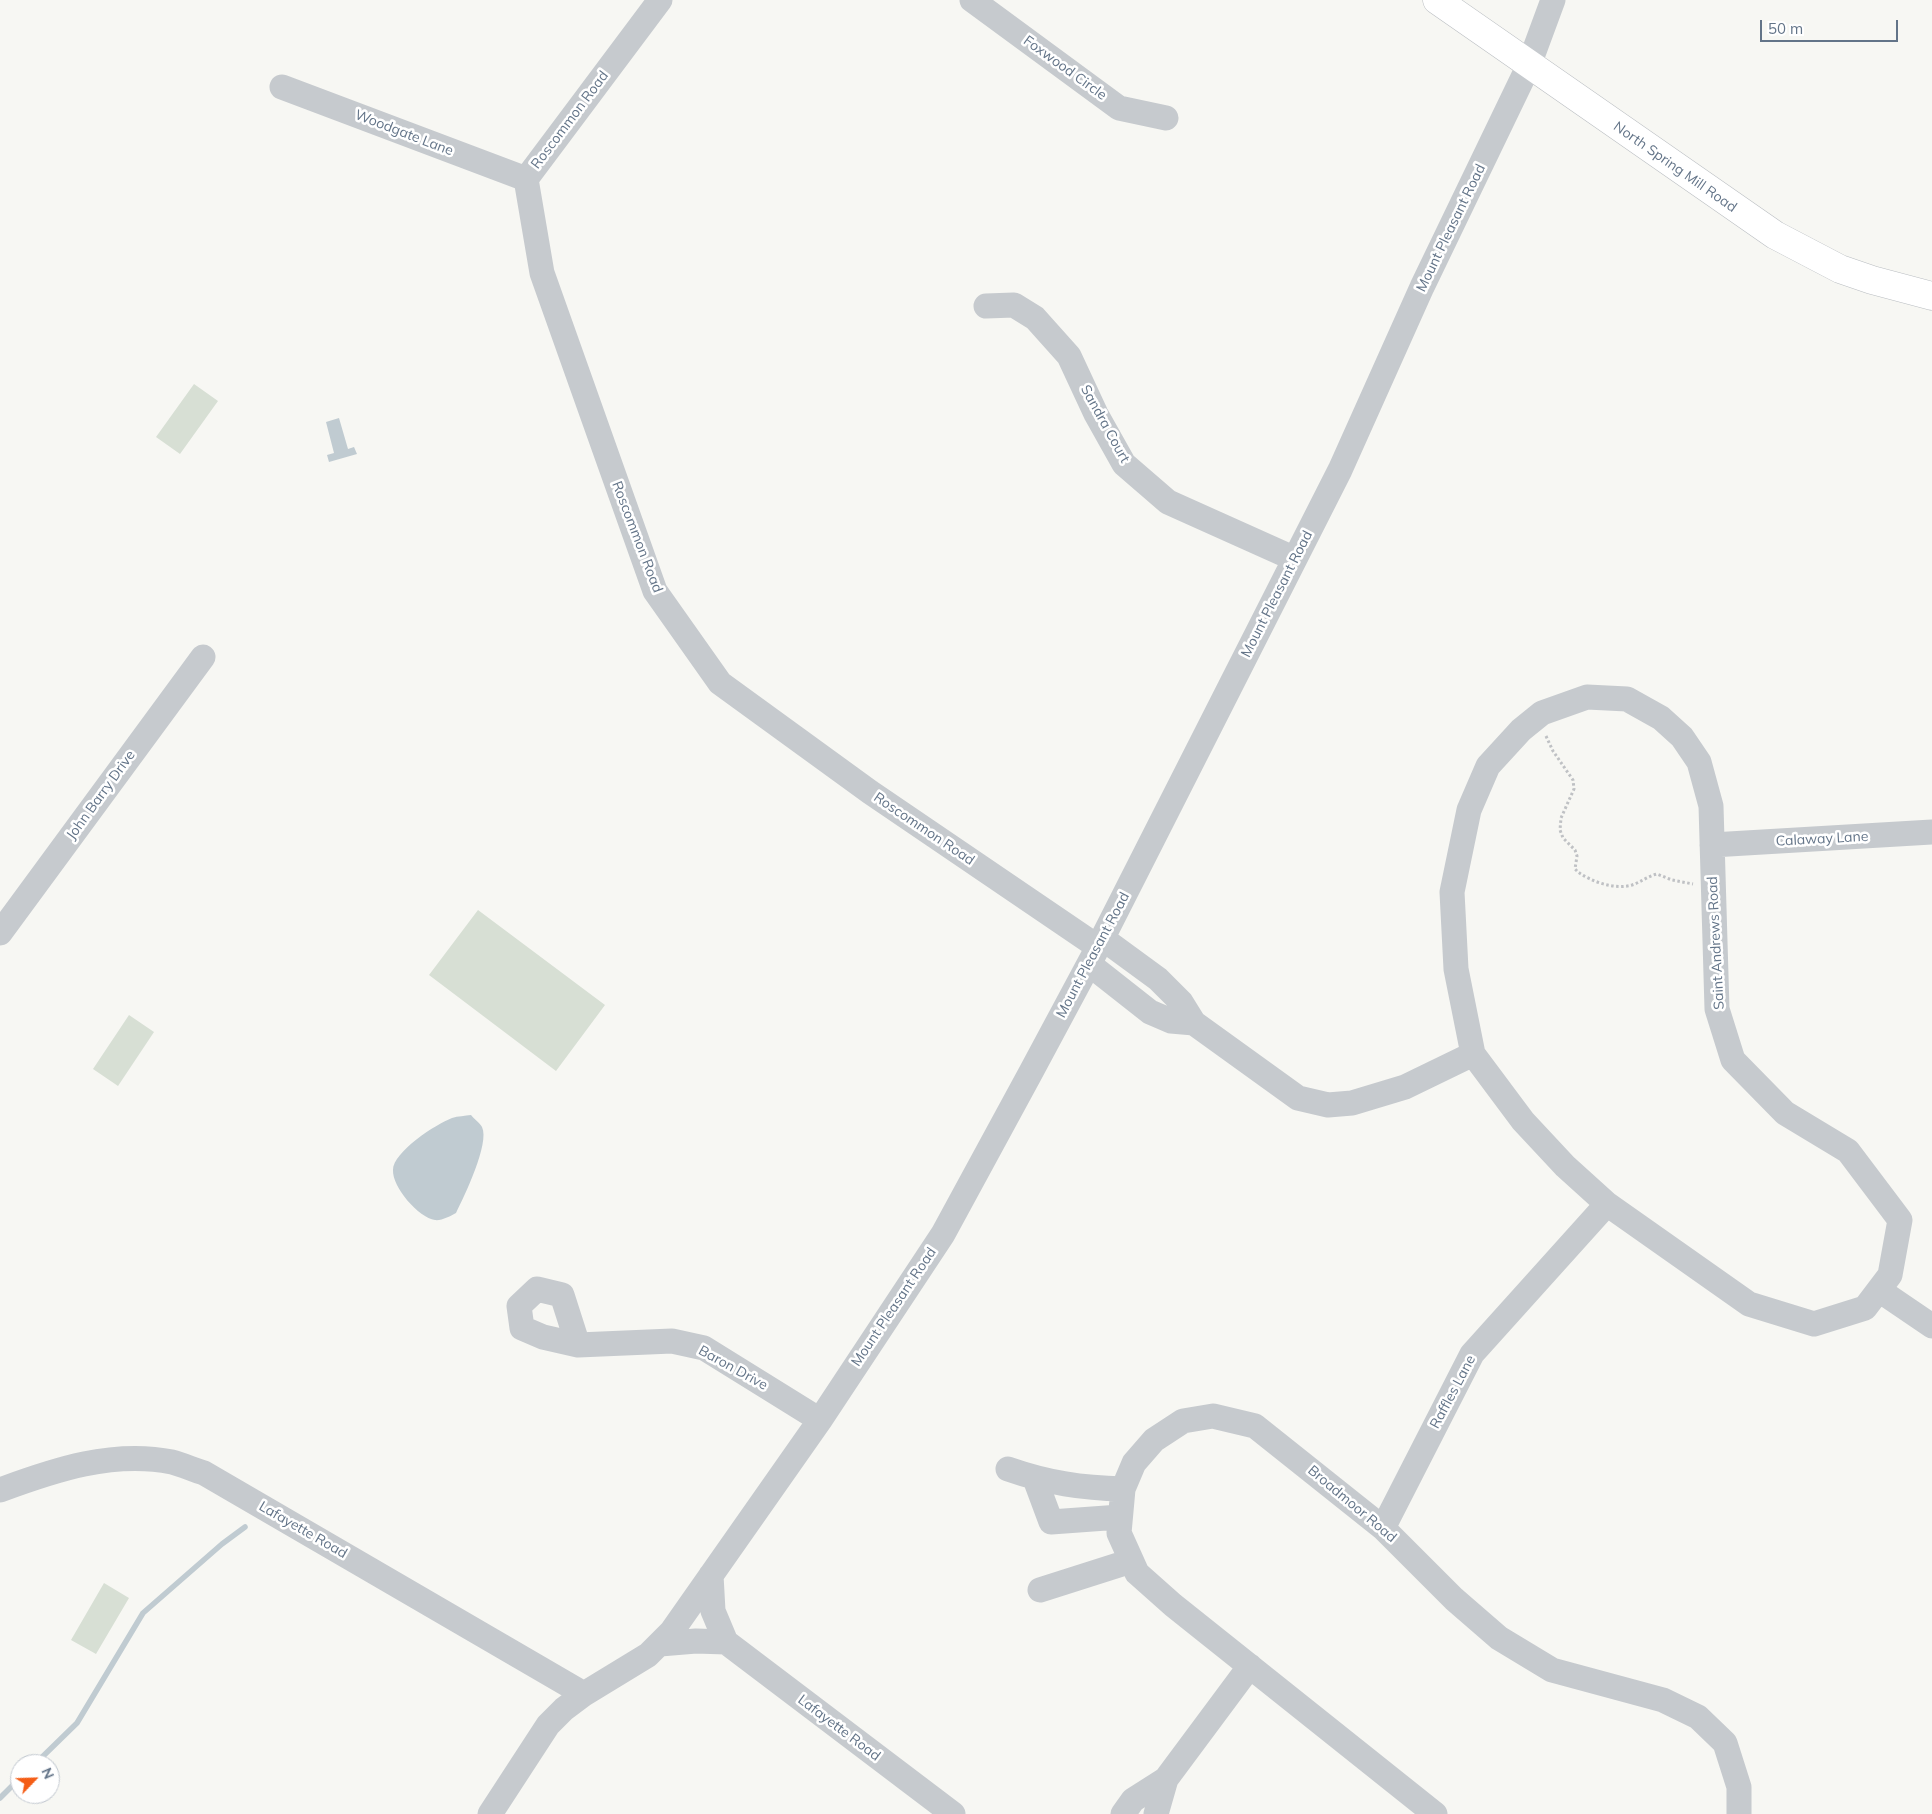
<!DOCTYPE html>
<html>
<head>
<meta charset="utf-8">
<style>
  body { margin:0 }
  #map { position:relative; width:1932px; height:1814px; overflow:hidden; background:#f7f7f3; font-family:Mulish,sans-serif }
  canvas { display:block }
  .north { position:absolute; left:10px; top:1754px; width:50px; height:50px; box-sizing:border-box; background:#fff; border:1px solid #c1c7cf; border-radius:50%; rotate:66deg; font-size:14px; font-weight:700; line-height:20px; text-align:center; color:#637488 }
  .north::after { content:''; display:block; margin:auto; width:18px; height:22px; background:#f45d16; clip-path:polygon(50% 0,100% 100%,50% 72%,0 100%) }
  .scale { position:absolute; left:1760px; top:20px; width:138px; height:22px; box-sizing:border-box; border:2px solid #637488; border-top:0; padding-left:6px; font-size:15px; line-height:18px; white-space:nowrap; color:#637488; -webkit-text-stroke:4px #fff; paint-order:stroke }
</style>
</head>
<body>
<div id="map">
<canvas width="1932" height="1814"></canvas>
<div class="north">N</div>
<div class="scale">50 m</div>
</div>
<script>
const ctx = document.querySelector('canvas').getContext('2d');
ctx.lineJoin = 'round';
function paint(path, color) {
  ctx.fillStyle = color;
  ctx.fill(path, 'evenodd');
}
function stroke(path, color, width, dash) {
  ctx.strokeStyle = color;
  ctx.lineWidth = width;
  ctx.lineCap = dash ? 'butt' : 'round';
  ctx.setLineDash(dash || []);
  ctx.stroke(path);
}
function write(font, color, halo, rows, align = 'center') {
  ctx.font = font + ' Mulish,sans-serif';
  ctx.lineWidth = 5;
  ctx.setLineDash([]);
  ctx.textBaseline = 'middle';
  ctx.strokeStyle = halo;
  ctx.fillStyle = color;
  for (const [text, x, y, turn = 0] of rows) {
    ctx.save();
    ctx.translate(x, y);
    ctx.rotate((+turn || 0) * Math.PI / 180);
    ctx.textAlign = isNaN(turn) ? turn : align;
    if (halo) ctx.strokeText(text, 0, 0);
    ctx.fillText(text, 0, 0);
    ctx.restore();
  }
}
paint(new Path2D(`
  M 194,384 L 218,401 L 180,454 L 156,437 Z
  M 478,910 L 605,1005 L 556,1071 L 429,975 Z
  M 129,1015 L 154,1032 L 118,1086 L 93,1069 Z
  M 104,1583 L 129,1598 L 96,1654 L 71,1640 Z`), '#d7dfd4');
paint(new Path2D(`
  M 339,418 L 348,449 L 354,447 L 357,454 L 329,462 L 327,455 L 334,453 L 326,422 Z
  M 471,1115 C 474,1119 480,1123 482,1127 C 490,1143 464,1197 456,1213 C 451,1216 441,1221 435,1220 C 419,1218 392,1187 393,1170 C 393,1152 436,1124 452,1118 C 458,1116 465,1116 471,1115 Z`), '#c0cbd1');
stroke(new Path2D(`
  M 35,1764 L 77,1723 L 143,1613 L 222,1544 L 245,1527
  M 0,1798 L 20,1778`), '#c0cbd1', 5.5);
const major = new Path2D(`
  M 1437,0 L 1775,235 L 1840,269 L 1872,280 L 1932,296`);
stroke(major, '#b9bdc1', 29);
stroke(new Path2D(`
  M 1546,736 L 1553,751 L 1573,780 L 1574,789 L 1561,818 L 1560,830 L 1563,838 L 1575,850 L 1577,856 L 1575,869 L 1578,872 C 1592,882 1615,890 1632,885 C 1641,882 1648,876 1657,874 L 1672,880 L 1693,884`), '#bfc1c4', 3, [2.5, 2.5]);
stroke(new Path2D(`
  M 660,0 L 526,179 L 542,273 L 655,591 L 720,683 L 870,792 L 1098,947
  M 972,0 L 1119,108 L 1166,118
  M 282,87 L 526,179
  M 986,306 L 1014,305 L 1035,318 L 1069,356 L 1096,414 L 1124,464 L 1168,502 L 1295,559
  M 1587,697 L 1627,699 L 1661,718 L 1682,737 L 1699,762 L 1711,806 L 1717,1009 L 1733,1060 L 1785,1113 L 1848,1151 L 1900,1220 L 1890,1275 L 1865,1308 L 1814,1324 L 1749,1304 L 1607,1204 L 1565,1166 L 1523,1121 L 1473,1054 L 1456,969 L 1452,892 L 1469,810 L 1488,766 L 1521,730 L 1542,713 Z
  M 1712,845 L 1932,832
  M 0,933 L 203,657
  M 1102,938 L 1158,979 L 1181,1002 L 1194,1023 L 1298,1098 L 1328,1105 L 1352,1103 L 1405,1087 L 1473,1054
  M 1089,964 L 1150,1012 L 1171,1021 L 1194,1023
  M 1879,1290 L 1932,1326
  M 578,1345 L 562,1295 L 537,1289 L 519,1306 L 522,1328 L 543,1337 L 578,1345 L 672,1341 L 704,1348 L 820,1420
  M 1008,1469 C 1048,1483 1082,1488 1123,1489
  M 1035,1479 L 1051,1522 L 1120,1517
  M 0,1490 C 54,1470 113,1450 172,1462 C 183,1465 194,1470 204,1473 L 584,1694
  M 1383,1528 L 1472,1354 L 1607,1204
  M 711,1575 L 713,1611 L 726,1642 L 953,1814
  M 1040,1590 L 1131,1561
  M 660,1644 L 696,1641 L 726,1642
  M 490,1814 L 548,1725 L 564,1709 L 584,1694 L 648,1655 L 672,1631 L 820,1420 L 943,1234 L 1031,1072 L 1098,947 L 1340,470 L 1422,287 L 1529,65 L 1553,0
  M 1123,1814 L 1133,1800 L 1166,1779 L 1250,1666
  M 1156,1814 L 1166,1779
  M 1435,1814 L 1173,1605 L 1137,1573 L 1119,1533 L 1123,1489 L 1134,1463 L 1154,1440 L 1183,1421 L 1213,1416 L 1255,1426 L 1383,1528 L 1454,1599 L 1499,1638 L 1552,1670 L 1663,1700 L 1698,1717 L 1725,1743 L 1739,1787 L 1739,1814`), '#c6cace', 25);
stroke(major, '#fff', 28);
write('14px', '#637488', '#fff', [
  ["Foxwood Circle",1065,68,36],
  ["Roscommon Road",570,120,-53],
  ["Woodgate Lane",404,133,21],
  ["North Spring Mill Road",1675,167,35],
  ["Mount Pleasant Road",1451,228,-64],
  ["Sandra Court",1105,424,61],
  ["Roscommon Road",637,537,69],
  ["Mount Pleasant Road",1277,594,-63],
  ["John Barry Drive",101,795,-54],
  ["Roscommon Road",924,829,34],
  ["Calaway Lane",1822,839,-3],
  ["Saint Andrews Road",1716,943,-93],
  ["Mount Pleasant Road",1093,955,-62],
  ["Mount Pleasant Road",894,1307,-56],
  ["Baron Drive",733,1368,29],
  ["Raffles Lane",1453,1392,-62],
  ["Broadmoor Road",1352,1504,40],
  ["Lafayette Road",303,1530,30],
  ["Lafayette Road",839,1728,37]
]);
</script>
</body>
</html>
